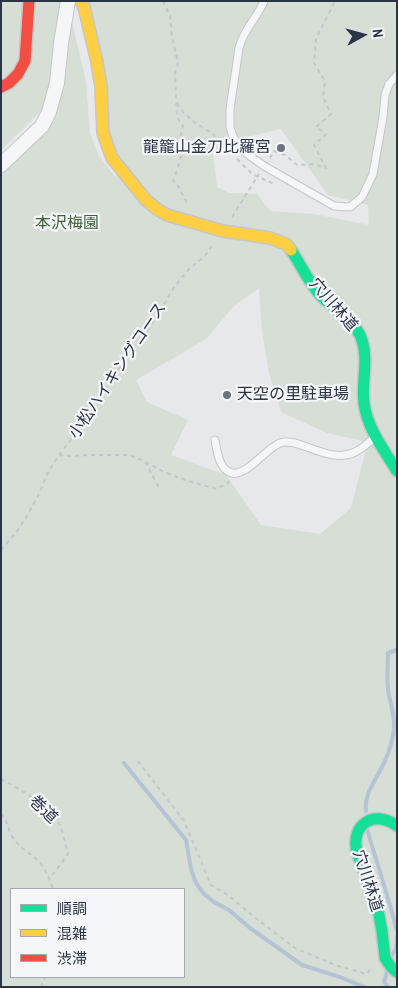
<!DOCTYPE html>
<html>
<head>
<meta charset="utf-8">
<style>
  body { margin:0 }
  #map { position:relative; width:398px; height:988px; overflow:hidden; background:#e6e8ea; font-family:"Archivo Narrow","Noto Sans JP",sans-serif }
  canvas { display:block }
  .frame { position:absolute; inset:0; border:2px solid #2b3445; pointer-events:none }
  .legend { position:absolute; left:10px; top:888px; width:175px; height:90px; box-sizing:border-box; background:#f4f6f9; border:1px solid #a4a8b1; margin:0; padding:6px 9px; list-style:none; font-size:15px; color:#2b3445 }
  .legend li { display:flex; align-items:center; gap:10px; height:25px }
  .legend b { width:25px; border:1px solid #a4a8b1 }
  .north { position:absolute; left:338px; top:10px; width:50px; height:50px; -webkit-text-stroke:4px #f4f6f9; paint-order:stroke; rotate:83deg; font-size:14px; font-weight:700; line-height:20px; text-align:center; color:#2b3445 }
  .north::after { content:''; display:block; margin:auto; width:18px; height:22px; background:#2b3445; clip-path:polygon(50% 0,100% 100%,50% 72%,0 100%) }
</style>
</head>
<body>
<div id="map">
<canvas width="398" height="988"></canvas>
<div class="frame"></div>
<ul class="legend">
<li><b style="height:6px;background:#16e098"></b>順調</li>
<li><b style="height:6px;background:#ffcf43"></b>混雑</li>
<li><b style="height:6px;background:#f24e42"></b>渋滞</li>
</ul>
<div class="north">N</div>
</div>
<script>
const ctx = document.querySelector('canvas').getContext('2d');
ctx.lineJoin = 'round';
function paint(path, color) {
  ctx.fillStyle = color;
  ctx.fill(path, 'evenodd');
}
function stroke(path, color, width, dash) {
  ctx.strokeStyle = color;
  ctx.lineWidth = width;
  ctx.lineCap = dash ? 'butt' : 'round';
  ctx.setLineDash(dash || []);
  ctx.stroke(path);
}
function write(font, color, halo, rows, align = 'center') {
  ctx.font = font + ' "Archivo Narrow","Noto Sans JP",sans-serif';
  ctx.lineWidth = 4.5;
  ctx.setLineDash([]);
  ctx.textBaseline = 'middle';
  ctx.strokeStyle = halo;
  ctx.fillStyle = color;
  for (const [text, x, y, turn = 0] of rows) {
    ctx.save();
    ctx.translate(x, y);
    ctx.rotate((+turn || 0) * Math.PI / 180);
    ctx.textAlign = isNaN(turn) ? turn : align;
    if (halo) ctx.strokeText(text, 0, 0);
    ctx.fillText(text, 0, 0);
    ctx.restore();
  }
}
paint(new Path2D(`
  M 1,1 L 62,1 L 49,103 L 1,150 Z
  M 88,1 L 397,1 L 397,987 L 1,987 L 1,173 L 47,129 L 56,115 L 60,100 L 70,13 L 86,82 L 90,133 L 99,156 L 117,179 L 107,139 ZM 281,129 L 328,195 L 368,205 L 369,225 L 314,214 L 270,211 L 257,194 L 229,193 L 217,187 L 213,153 L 252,136 ZM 259,288 L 262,330 L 269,373 L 281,412 L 327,433 L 368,442 L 351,508 L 320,534 L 261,525 L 226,475 L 171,455 L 188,420 L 147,402 L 136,380 L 206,339 L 233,307 ZM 11,889 L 184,889 L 184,977 L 11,977 Z`), '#d6ded6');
stroke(new Path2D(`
  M 124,763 L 186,840 L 191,869 L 196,883 L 204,894 L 214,902 L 229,910 L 250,928 L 302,965 L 340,977 L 364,987
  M 366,811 C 364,796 373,784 380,771 C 386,760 391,747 393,735 C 396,722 392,708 389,696 C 386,683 388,667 388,653 L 397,650
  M 367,829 C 377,863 388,896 397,931
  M 392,955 L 396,949 L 397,936
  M 387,972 L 384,982 L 388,987`), '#b4c4d5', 4);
const lane = new Path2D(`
  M 264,1 C 257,19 244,28 239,48 L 230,109 L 230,127 L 232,134 L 238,146 L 243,151 L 264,166 L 334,206 L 350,207 L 362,197 L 373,174 L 383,117 L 385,95 L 389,84 L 397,75
  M 215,440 C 217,451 219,470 232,473 C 247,476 265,449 280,443 C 298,436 329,465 355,452 C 362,449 368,443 374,438`);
const street = new Path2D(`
  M 1,165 L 42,126 L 49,112 L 57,83 L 61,43 L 68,1`);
const fast = new Path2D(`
  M 291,250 C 301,265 308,281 320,295 C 333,308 351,318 360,335 C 370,357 361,381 364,403 C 367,428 384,450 397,471
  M 397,826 C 375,809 350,824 357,852 L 379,915 L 382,931 L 385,958 L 391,967 L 397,972`);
const slow = new Path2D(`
  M 81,1 L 84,7 L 97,62 L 101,86 L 103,133 L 112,158 L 146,200 L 157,209 L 167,215 L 223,231 L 270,238 L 286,244 L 291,250`);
const jam = new Path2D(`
  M 1,87 L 9,83 L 18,74 L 25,61 L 29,1`);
stroke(lane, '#c4c6c8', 9);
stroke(street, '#c4c6c8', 16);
stroke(fast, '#c4c6c8', 14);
stroke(slow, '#c4c6c8', 14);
stroke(jam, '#c4c6c8', 14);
stroke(new Path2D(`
  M 163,1 L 170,16 L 172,37 L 178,63 L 175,74 L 177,117 L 183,126 L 179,143 L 181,157 L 177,171 L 173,180 L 178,186 L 188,205
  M 177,103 L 183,112 L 194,122 L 213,134 L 221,143 L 226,143
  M 221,143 L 230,152
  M 270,158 L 274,151 L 285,155 L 297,165 L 313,164 L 326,168 L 314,145 L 326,134 L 316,127 L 331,114 L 323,97 L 325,81 L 314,63 L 316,39 L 335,1
  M 237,159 L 252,174 L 274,184
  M 232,217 L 259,174
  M 59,455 L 69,456 L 90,455 L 129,455 L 144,461 L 162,471 L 179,478 L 216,489 L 228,483 L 229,481
  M 145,462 C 151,471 154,481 161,490
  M 1,550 L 15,534 L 27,516 L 39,494 L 48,472 L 59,455 L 87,419 L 124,361 L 159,314 L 169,295 L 175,286 L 189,269 L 205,256 L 212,245
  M 138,761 L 184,821 L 211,885 L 228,895 L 253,916 L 295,948 L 335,965 L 367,974 L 372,967
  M 1,779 C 18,788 52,807 59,824 C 64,833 65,845 68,854 L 53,874 L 48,877
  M 1,814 C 9,821 7,830 13,838 C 20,849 33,854 41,864 C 47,872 50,881 53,889
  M 41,987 L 45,977`), '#c5c6ca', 2, [4, 4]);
stroke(lane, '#f5f6f7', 7);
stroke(street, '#f5f6f7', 14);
stroke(fast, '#16e098', 11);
stroke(slow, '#ffcf43', 11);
stroke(jam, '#f24e42', 11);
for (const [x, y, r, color] of [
  [281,148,5,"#6c737f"],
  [227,395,5,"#6c737f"]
]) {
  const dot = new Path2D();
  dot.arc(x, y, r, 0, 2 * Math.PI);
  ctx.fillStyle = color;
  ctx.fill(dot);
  stroke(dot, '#f4f6f9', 2);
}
write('16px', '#2b3445', '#f4f6f9', [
  ["龍籠山金刀比羅宮",271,148],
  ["天空の里駐車場",237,395,"left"]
], 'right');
write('16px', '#3f6138', '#f4f6f9', [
  ["本沢梅園",67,224]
]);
write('16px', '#2b3445', '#f4f6f9', [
  ["穴川林道",333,305,49],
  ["小松ハイキングコース",118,371,-56],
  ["巻道",43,810,44],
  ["穴川林道",367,881,72]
]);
</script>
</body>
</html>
